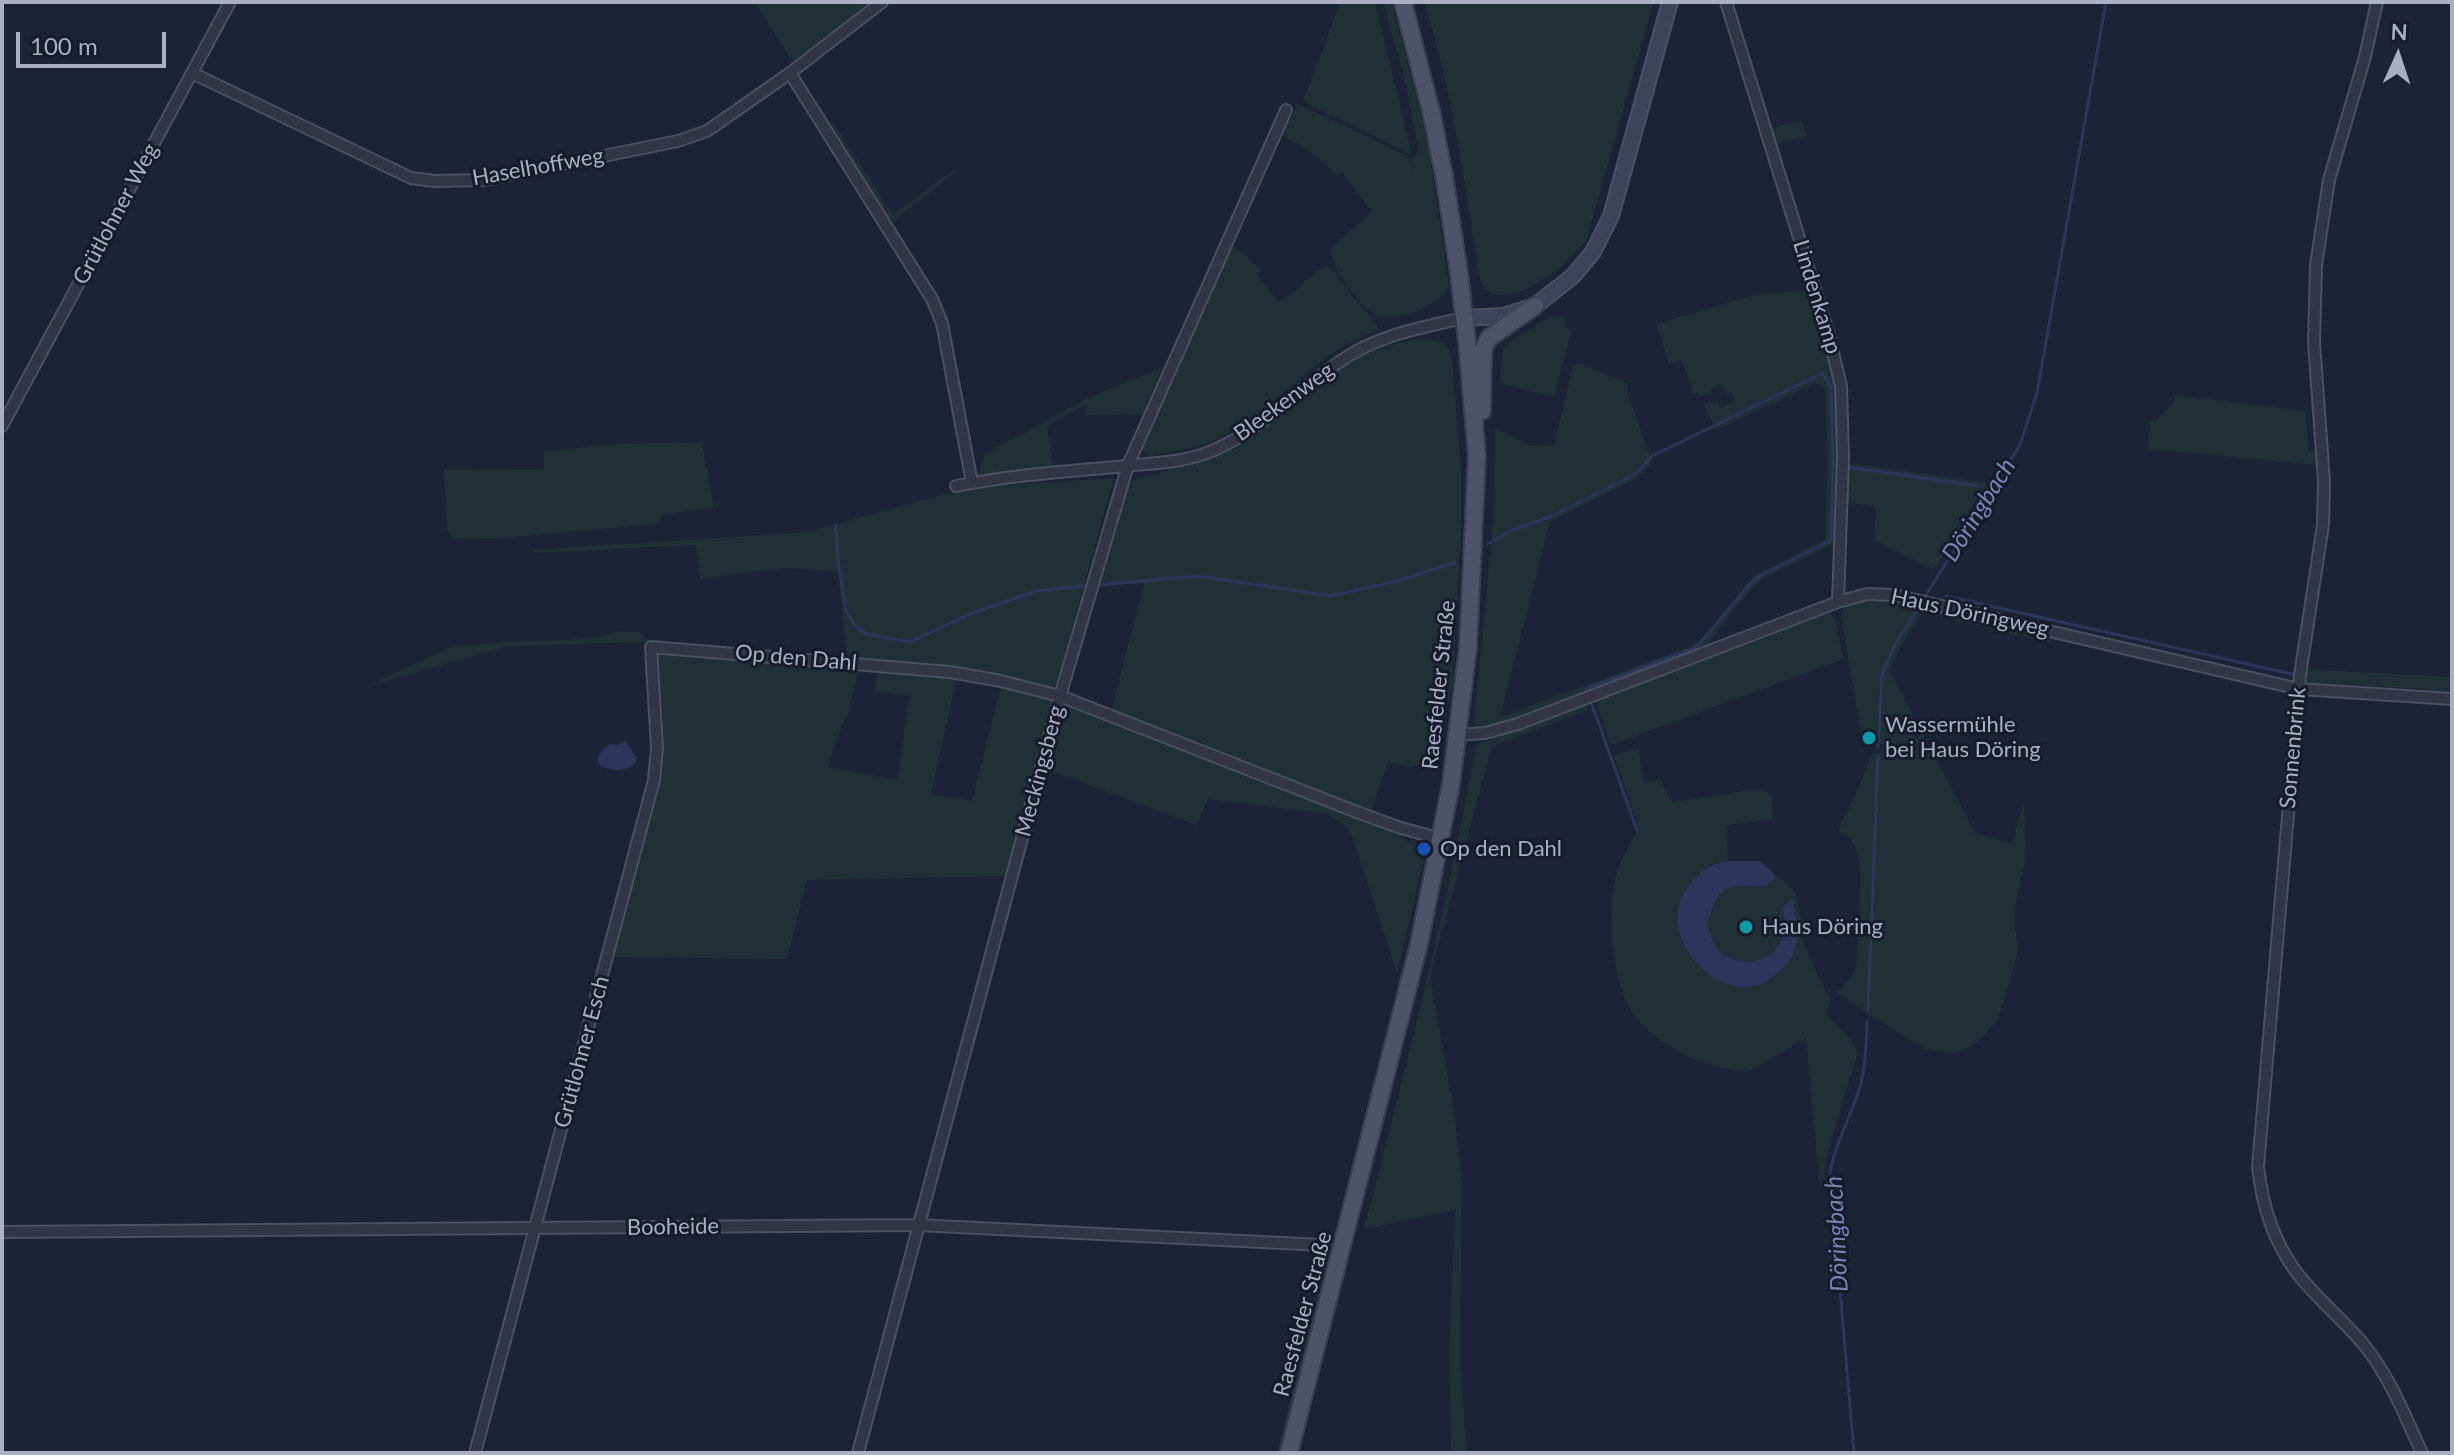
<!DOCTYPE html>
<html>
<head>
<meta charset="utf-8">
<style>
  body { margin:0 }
  #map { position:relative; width:2454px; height:1455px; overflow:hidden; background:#1d2336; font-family:Lato,sans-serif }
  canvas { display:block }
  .frame { position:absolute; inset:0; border:4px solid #aaafc4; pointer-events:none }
  .north { position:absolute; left:2358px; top:16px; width:80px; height:80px; -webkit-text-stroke:6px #171b2b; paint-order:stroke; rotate:3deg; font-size:22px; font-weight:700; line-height:32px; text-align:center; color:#aaafc4 }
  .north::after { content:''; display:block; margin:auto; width:28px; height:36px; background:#aaafc4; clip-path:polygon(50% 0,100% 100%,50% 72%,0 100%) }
  .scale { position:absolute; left:16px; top:32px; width:150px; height:36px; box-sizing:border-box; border:4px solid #aaafc4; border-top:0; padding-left:10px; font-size:24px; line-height:28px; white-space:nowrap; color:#aaafc4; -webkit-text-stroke:6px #171b2b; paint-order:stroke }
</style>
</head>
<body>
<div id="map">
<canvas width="2454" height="1455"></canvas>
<div class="frame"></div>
<div class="north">N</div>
<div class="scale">100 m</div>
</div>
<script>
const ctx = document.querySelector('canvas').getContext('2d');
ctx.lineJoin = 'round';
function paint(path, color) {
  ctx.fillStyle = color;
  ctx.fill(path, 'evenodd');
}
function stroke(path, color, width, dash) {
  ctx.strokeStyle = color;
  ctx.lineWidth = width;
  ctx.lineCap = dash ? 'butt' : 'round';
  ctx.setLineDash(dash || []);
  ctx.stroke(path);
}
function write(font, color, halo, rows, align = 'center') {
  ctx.font = font + ' Lato,sans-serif';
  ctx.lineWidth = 6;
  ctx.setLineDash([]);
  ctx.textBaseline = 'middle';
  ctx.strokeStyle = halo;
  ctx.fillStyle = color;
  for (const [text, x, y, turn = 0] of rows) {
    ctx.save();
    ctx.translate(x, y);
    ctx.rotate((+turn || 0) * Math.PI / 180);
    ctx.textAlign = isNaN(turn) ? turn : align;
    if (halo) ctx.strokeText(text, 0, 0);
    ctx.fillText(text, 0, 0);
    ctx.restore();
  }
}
paint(new Path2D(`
  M 755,2 L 870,2 L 793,62 Z
  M 1341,2 L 1375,2 L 1412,155 L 1303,101 Z
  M 1383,2 L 1391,2 L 1427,137 L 1449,287 C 1439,305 1398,323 1377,315 C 1360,308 1332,268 1330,250 L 1372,212 L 1342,172 L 1336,176 C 1322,158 1303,146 1282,135 L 1298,104 L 1410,157 L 1413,172 L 1412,159 L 1419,150 L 1402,69 Z
  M 1424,2 L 1654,2 L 1586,241 L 1557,271 L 1527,289 L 1509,295 L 1493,294 L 1485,288 L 1480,278 C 1465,186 1453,91 1424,2 Z
  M 1802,120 L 1806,136 L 1775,144 L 1771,129 Z
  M 832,121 L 893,215 L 954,169 L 956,172 L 892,222 L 830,123 Z
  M 1231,243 L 1262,271 L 1257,275 L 1279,303 L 1327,264 L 1379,329 C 1356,339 1333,351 1314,367 C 1289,386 1268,409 1241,426 C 1212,445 1180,452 1147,456 L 1141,447 Z
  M 1810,290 C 1818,314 1827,338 1833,362 C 1845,417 1838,486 1836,543 L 1762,579 L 1735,608 L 1705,648 L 1504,723 L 1482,728 L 1474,723 L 1494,514 L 1495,428 L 1528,445 L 1554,446 L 1573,365 L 1578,363 L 1627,383 L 1627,393 L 1652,462 L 1636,479 L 1550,522 L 1500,717 L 1691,646 L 1702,638 L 1754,576 L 1825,539 L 1828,462 L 1825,388 L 1815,383 L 1716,430 L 1704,404 L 1717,401 L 1721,408 L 1735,401 L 1731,392 L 1727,394 L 1722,384 L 1711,389 L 1712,392 L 1700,396 L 1693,392 L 1682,360 L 1669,364 L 1657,324 L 1755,295 Z
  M 1551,316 L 1565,318 L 1566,328 L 1571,332 L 1554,397 L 1500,383 L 1503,350 L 1510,342 Z
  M 1418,339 C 1435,340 1446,340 1452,357 L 1461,475 L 1461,531 L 1453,680 L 1436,763 L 1427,761 L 1411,767 L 1388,762 L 1371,812 L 1111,711 L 1144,583 L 1096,587 L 1125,484 C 1163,469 1205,465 1241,444 C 1291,416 1329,366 1383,347 L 1385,350 L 1390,349 L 1390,345 Z
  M 1162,368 L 1142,414 L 1086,415 L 1085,405 L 1047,426 L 1053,470 L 978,478 L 984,455 L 1086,399 Z
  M 2174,395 L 2306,411 L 2308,450 L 2316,450 L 2317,465 L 2148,449 L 2150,421 L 2155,422 L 2174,402 Z
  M 702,442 L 714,508 L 664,514 L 656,524 L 492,539 L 453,538 L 447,530 L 444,470 L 544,469 L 544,451 L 618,444 Z
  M 1848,463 L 1989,483 L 1934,570 L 1874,540 L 1876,506 L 1847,503 Z
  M 1114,478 L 1056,685 L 1049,689 L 972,669 L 847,659 L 838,571 L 783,568 L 700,579 L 696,545 L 536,553 L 534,550 L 808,532 L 967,488 Z
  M 1881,599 L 2047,636 L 2051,643 L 1922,613 L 1898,651 L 1890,672 L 1975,833 L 2012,844 L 2024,799 L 2026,855 L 2015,908 L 2015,930 L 2019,948 L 1998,1019 L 1985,1034 L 1970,1047 L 1959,1051 L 1950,1053 L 1929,1050 L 1904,1037 L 1837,993 L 1850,979 L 1856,968 L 1861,877 L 1859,861 L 1856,847 L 1850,838 L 1838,831 L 1861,783 L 1873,752 L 1878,755 L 1885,745 L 1874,743 L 1874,733 L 1861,733 L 1841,616 L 1844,608 L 1859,602 Z
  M 1829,613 L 1835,618 L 1843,659 L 1611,745 L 1595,700 Z
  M 618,631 L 639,632 L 650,642 L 508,646 L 365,687 L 452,647 L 504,642 L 570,640 L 599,637 Z
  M 661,652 L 859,668 L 849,711 L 836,740 L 828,767 L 898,780 L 909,696 L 875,691 L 878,670 L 957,677 L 931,794 L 972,801 L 1001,686 L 1048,698 L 1052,706 L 1011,876 L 807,880 L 787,959 L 612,957 L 658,780 L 655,656 Z
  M 2305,669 L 2452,677 L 2452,691 L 2308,682 Z
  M 1586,703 L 1589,710 L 1492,746 L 1430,977 L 1454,1110 L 1462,1184 L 1460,1360 L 1467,1453 L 1451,1453 L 1449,1348 L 1455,1210 L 1364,1229 C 1406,1068 1447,909 1476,745 Z
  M 1069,705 L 1397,833 L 1402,839 L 1409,841 L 1412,839 L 1424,851 L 1423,863 L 1397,973 L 1349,828 L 1327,814 L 1208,799 L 1197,825 L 1044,768 L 1061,708 Z
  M 1639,749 L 1643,783 L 1661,779 L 1670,802 L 1752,790 L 1764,791 L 1773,798 L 1772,819 L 1727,825 L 1728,861 L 1712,863 L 1693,878 L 1679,916 L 1681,938 L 1695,964 L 1771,981 C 1803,950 1798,947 1782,908 C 1793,942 1767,970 1733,959 C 1727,957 1721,955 1717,949 C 1712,942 1710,933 1706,925 C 1720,884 1724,885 1766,887 L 1776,876 C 1805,890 1798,916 1804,943 C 1810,962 1822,983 1831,1001 L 1826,1015 L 1850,1039 L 1858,1052 L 1826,1158 L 1823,1188 L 1820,1188 L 1806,1038 C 1795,1043 1754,1070 1748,1071 C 1737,1073 1705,1063 1694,1059 C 1672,1050 1650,1034 1635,1016 C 1612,986 1608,920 1614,884 C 1618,865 1629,844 1639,828 L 1614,755 Z
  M 1327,1249 L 1335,1256 L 1285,1453 L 1277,1453 Z`), '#1f3037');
paint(new Path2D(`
  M 625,741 L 637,758 C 632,773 614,771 602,767 L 598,762 C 599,752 603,747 612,744 L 618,745 Z
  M 1728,861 L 1760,861 L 1776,876 L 1766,887 C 1724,885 1719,884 1707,925 C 1710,933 1713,942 1717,949 C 1721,955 1727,957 1733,959 C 1767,970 1793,942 1782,908 L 1793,898 C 1795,912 1798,927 1797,941 C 1795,955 1789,963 1779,972 C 1731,1020 1653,942 1685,891 C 1696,874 1707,864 1728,861 Z`), '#2c365a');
stroke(new Path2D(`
  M 836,525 L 838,560 L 846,611 L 855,626 L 866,634 L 910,642 L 970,614 L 1036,591 L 1084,586
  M 1488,544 L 1510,531 L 1552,516 L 1634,475 L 1652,456 L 1823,373 L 1831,388 L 1833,465
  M 1097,585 L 1199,576 L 1331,596 L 1397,581 L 1454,563
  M 1946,596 L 2296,675
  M 1924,598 L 2020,445 L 2037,393 L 2106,2
  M 1586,689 L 1697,647 L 1750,584 L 1760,576 L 1828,542 L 1831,539 L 1833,465 L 1978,486
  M 1591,702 L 1637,830
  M 1878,747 L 1882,675 L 1894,646 L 1920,605
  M 1868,1011 L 1878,755
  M 1854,1453 L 1830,1173 C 1835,1143 1850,1119 1859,1090 C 1866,1067 1866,1044 1867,1021`), '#2c365a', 3);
const minor = new Path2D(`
  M 1726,2 L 1827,328 L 1841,386 L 1843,458 L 1838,602
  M 2377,2 L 2365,57 L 2329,180 L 2316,265 L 2314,342 L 2324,481 L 2323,525 L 2300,675 L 2258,1166 C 2262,1206 2273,1241 2297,1273 C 2317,1299 2344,1320 2364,1345 C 2390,1377 2405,1416 2422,1453
  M 192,73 L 411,178 L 435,181 L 485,180 L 678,141 L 707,131 L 790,73 L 882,2
  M 790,73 L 932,299 L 942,323 L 972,483
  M 2,426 L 230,2
  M 956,486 C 1011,475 1070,471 1126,466 C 1152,463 1178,463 1204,454 C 1257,435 1294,393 1339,362 C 1377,335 1420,328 1464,318
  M 1458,735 L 1485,733 L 1518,724 L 1838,602 L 1867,594 L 1894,595 L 2299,689 L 2452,699
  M 2,1232 L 917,1225 L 1343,1246
  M 475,1453 L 654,780 L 657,748 L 651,647 L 950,672 L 1001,681 L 1060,696 L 1362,814 L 1401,828 L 1441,839
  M 858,1453 L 1060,696 L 1128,465 L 1286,110`);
const secondary = new Path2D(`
  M 1464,318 L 1503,316 L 1535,306 L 1573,276 L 1593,252 L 1611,216 L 1670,2`);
const primary = new Path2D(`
  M 1482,411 L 1483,350 L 1489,338 L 1535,306
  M 1289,1453 L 1419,944 L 1451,784 L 1468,647 L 1477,456 L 1467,342 L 1459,273 L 1445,181 L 1432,115 L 1403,2`);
stroke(minor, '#4b5062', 14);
stroke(secondary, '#4b5062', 18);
stroke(primary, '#3a3f50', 20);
stroke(minor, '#313546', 10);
stroke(secondary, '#3e435a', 14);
stroke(primary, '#4e5467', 16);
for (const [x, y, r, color] of [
  [1869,738,8,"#0f9aa8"],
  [1424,849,8,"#1a4fb4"],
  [1746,927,8,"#0f9aa8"]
]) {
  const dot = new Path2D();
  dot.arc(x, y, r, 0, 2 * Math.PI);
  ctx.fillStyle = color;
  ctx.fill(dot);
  stroke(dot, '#171b2b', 3);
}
write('22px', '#aaafc4', '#171b2b', [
  ["Haselhoffweg",538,167,-10],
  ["Grütlohner Weg",116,214,-62],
  ["Lindenkamp",1817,297,73],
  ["Bleekenweg",1284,402,-36],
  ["Haus Döringweg",1970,613,12],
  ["Op den Dahl",796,658,5],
  ["Raesfelder Straße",1439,685,-84],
  ["Sonnenbrink",2293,748,-85],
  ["Meckingsberg",1040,771,-75],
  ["Grütlohner Esch",582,1052,-75],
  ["Booheide",673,1227,-1],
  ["Raesfelder Straße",1303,1314,-75]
]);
write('22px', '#aaafc4', '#171b2b', [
  ["Wassermühle",1885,725],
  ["bei Haus Döring",1885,750],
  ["Op den Dahl",1440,849],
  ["Haus Döring",1762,927]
], 'left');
write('italic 24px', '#7885b3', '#171b2b', [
  ["Döringbach",1979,510,-58],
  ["Döringbach",1837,1234,-93]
]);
</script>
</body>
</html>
